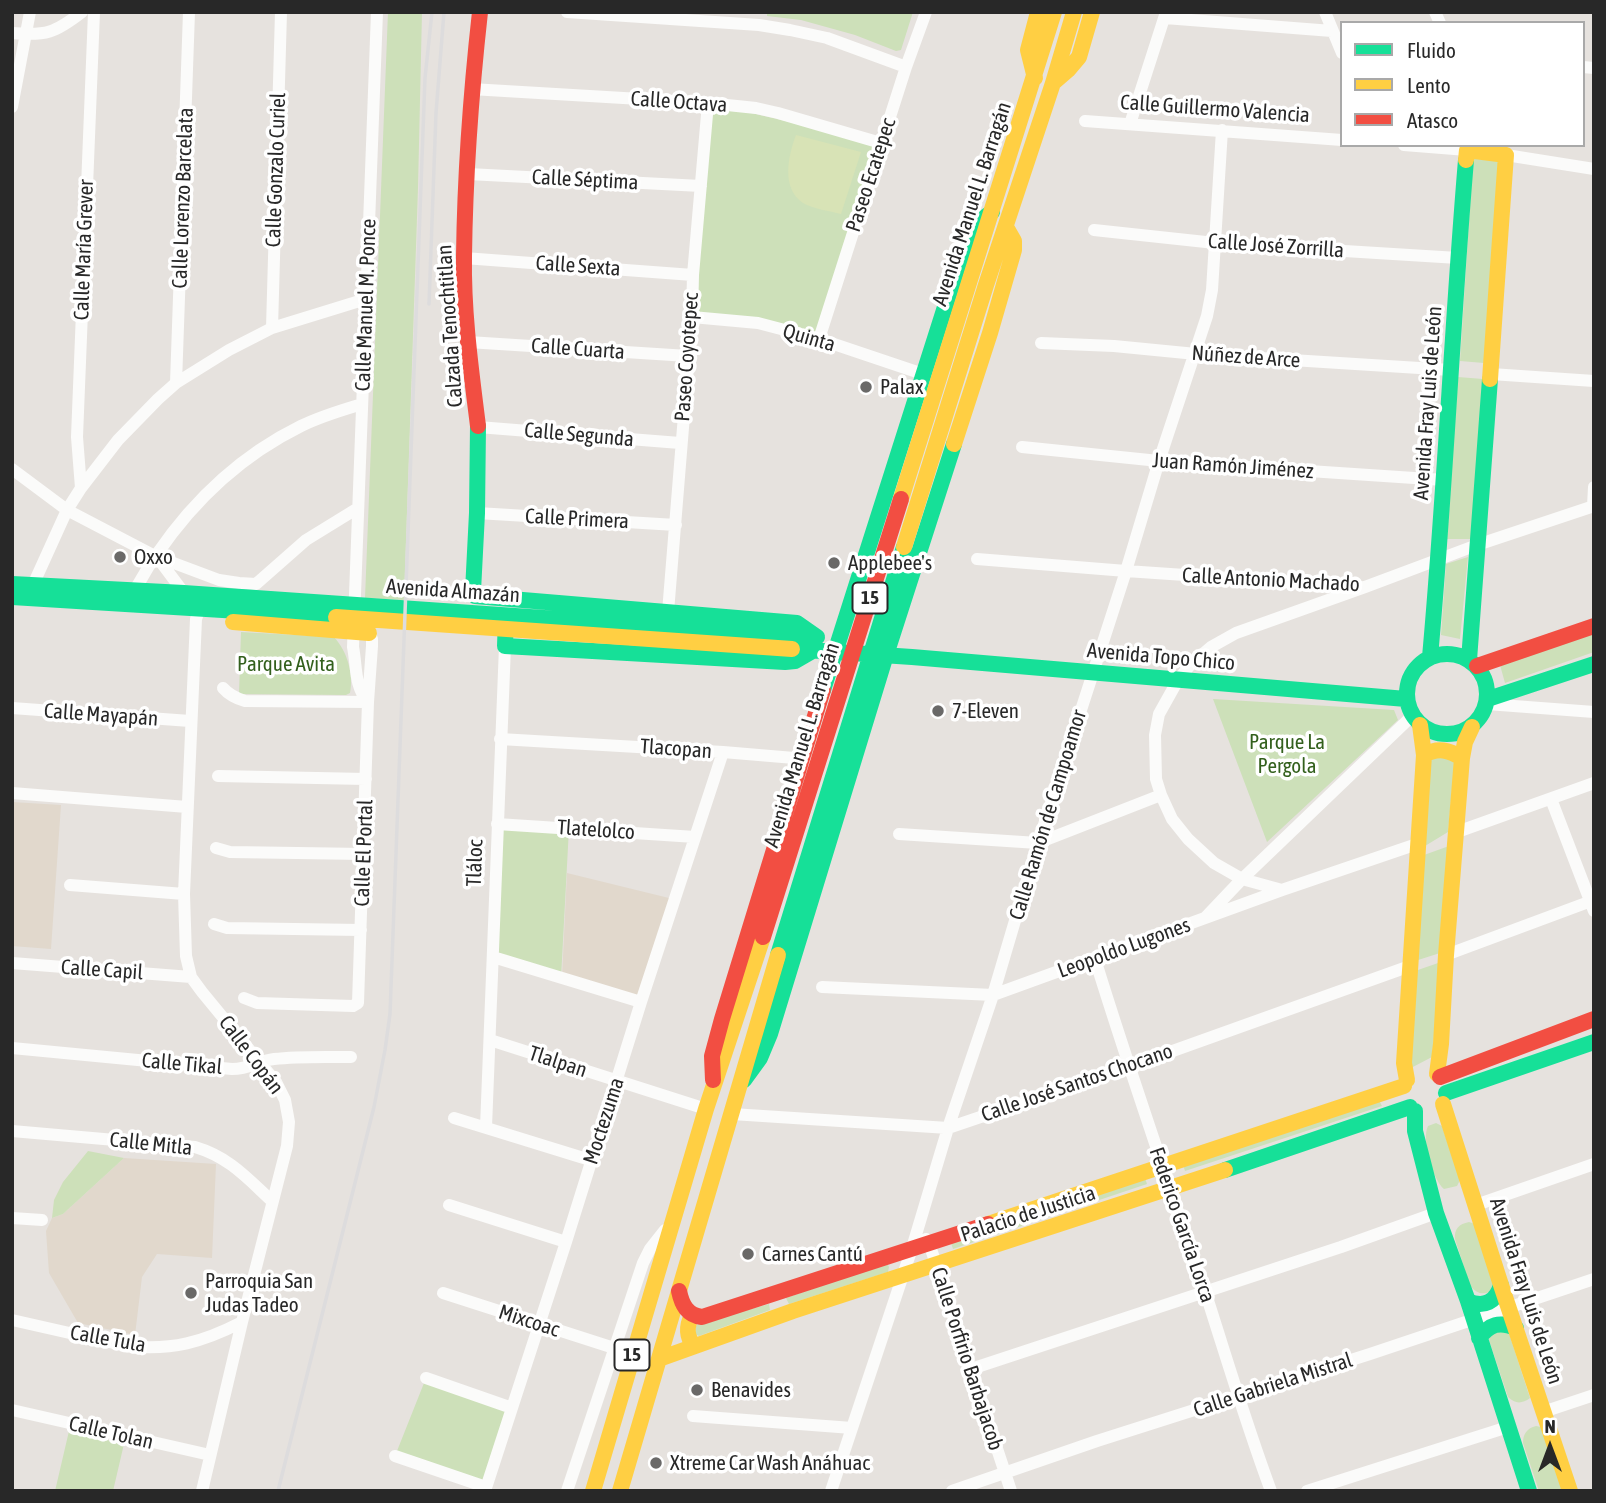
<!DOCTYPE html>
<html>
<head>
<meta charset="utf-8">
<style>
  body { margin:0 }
  #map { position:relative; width:1606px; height:1503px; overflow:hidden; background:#e6e2de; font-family:"Asap Condensed",sans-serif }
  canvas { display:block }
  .frame { position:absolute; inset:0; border:14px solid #282828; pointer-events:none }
  .legend { position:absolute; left:1340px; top:21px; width:245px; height:126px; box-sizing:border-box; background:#fff; border:2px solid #a9a9a9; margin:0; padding:9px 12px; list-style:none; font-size:21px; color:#282828 }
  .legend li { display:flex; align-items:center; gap:14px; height:35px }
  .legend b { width:35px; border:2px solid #a9a9a9 }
  .north { position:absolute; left:1515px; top:1412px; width:70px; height:70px; -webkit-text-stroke:5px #fff; paint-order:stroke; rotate:0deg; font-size:19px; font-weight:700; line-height:28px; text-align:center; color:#282828 }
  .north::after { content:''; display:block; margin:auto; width:24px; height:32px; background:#282828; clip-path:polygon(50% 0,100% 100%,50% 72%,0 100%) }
</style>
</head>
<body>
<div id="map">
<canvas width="1606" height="1503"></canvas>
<div class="frame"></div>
<ul class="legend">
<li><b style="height:9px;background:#16e098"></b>Fluido</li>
<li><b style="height:9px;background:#ffcf43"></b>Lento</li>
<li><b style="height:9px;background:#f24e42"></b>Atasco</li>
</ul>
<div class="north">N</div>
</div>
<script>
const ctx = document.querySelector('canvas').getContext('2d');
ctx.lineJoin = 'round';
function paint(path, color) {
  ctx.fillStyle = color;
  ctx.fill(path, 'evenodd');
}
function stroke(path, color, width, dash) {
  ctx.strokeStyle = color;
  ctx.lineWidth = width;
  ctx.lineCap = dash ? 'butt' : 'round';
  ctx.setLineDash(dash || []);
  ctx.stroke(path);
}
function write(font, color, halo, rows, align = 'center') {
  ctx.font = font + ' "Asap Condensed",sans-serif';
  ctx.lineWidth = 7;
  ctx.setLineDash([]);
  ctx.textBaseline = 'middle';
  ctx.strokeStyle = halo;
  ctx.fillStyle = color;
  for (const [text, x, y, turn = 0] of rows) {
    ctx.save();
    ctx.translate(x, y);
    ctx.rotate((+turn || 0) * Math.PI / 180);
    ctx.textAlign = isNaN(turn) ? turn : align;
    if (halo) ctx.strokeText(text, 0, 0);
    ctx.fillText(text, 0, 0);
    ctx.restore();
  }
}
paint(new Path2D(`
  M 12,802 L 61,805 L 51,949 L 12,946 Z
  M 567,873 L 673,899 L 639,998 L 562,977 Z
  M 124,1158 L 216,1164 L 212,1258 L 157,1254 L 142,1277 L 135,1335 L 78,1323 L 49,1273 L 46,1231 L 52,1218 L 63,1214 Z`), '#e1d8cc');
paint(new Path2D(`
  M 388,12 L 422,12 L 418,188 L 404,600 L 365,598 Z
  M 767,12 L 913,12 L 901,50 L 896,51 L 855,35 L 801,20 L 767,16 Z
  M 708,103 L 881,143 L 819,339 L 692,317 Z
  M 1473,158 L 1501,161 L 1484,363 L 1460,361 Z
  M 1458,377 L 1483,379 L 1472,539 L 1447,539 Z
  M 1468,557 L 1460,639 L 1441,635 L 1446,564 Z
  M 1594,631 L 1594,652 L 1505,683 L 1500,665 Z
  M 241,632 L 334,637 C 347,651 354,674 350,693 L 346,695 L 239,694 Z
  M 1213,699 L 1394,710 L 1398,720 L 1267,842 Z
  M 1429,756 L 1455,758 L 1448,832 L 1425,846 Z
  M 497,824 L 569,828 L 561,978 L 493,957 Z
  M 1449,846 L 1440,953 L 1415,961 L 1424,855 Z
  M 1441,962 L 1432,1057 L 1409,1069 L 1415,971 Z
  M 1379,1100 L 1382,1106 L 1185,1171 L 1183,1165 Z
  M 1436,1123 L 1442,1126 L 1460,1180 L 1457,1186 L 1444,1189 C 1433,1180 1421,1140 1428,1126 Z
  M 88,1151 L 124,1158 L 63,1214 L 52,1218 L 54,1200 L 63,1182 Z
  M 1145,1178 L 1147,1184 L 953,1249 L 951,1243 Z
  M 1469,1222 L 1475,1224 L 1495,1278 L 1490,1292 C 1481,1295 1477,1293 1470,1286 L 1455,1239 C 1454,1229 1459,1224 1469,1222 Z
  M 887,1263 L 889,1267 L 888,1272 L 789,1304 L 786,1298 Z
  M 769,1304 L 770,1310 L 699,1336 L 695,1334 L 696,1326 L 698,1324 Z
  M 1507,1327 L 1530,1398 C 1522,1404 1515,1404 1508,1397 L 1489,1340 L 1490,1335 Z
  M 426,1378 L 509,1407 L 486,1487 L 395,1456 Z
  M 1536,1426 L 1541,1427 L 1566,1491 L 1539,1491 L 1523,1443 C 1523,1434 1527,1428 1536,1426 Z
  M 69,1431 L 124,1444 L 113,1491 L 55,1491 Z`), '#cde0b9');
paint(new Path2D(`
  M 796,135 L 861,152 L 841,214 C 830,211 813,209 803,203 C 781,188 788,156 796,135 Z`), '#d8e3b6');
stroke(new Path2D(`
  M 567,12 L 759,25 L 790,30 L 827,38 L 906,67
  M 1325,12 L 1342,53
  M 1435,12 L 1440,23
  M 1165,18 L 1332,31
  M 12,33 C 46,36 55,33 82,12
  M 1583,67 L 1594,68
  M 471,89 L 708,103 L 756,108 L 778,113 L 881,143
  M 12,107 L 30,12
  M 1085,121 L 1342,140
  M 1130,124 L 1166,12
  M 1404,145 L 1467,150
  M 1506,155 L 1594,169
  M 468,174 L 701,186
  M 1094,230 L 1215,243 L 1458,258
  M 464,258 L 693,275
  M 692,317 L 758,323 L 819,339 L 923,374
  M 272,328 L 281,12
  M 819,339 L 906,67 L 926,12
  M 468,342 L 688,356
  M 1041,343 L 1114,346 L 1196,354 L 1451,370
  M 1491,374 L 1594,381
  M 176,383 L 189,12
  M 478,427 L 680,443
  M 1022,447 L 1159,461 L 1444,480
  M 12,469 L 67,510 L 155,556 L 219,580 L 239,583 L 256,584 L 306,540 L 358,508
  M 81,488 L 77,437 L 94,12
  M 1593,506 L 1594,487
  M 477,513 L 676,525
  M 157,557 L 184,593
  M 977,559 L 1126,571 L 1361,587
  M 33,585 L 67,510 L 81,488 L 118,440 L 158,399 L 176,383 L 229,350 L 272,328 L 366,299
  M 134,591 C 142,579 148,566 157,554 C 194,500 242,455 301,426 C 321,416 342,410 362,404
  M 200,608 L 196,619 L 184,894 L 186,956 L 191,977 L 202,992 L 276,1082 L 285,1100 L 289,1122 L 287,1146 L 242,1322 L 202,1491
  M 668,612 L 692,317 L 693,275 L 708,103
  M 223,688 C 229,695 235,698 245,701 L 368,702
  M 368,702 C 354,686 357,667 353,647 L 377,12
  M 1487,704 L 1594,712
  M 12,708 L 190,721
  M 500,739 L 723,752 L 806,759
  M 218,776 L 366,779
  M 12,793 L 187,807
  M 1551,799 L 1594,911
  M 497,824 L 695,837
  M 1457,832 L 1594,783
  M 899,834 L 1038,843 L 1161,795
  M 216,848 L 230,852 L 364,854
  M 70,885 L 184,894
  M 1282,890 L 1242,879 L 1412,716
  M 1205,918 L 1242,879 L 1214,863 L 1188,839 L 1172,819 L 1161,795 L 1156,779 L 1155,735 L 1159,714 L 1178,680 L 1191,664 L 1211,647 L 1236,633 L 1365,587 L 1477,545 L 1594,506
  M 214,924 L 227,928 L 361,930
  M 1446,955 L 1594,900
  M 493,957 L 641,1002
  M 1095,959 C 1129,1069 1167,1179 1204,1288 C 1226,1356 1246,1424 1271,1491
  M 12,963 L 191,977
  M 822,987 L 993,995 L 1282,890 L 1417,844
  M 244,998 L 257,1003 L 353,1006 L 358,1003 L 368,702 L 372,646 L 372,639 L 367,627
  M 490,1040 L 706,1109
  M 12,1048 L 232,1069 C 250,1069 258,1061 274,1059 C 299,1056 326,1057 351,1057
  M 732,1114 L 948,1128 L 1128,1067 L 1410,966
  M 454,1118 L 590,1160
  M 486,1127 L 505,646
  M 12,1131 L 195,1147 C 229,1157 247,1178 272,1201
  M 449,1205 L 566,1242
  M 1476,1205 L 1594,1164
  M 12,1218 L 42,1220
  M 926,1239 L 929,1243 L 1011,1491
  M 443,1293 L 614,1348
  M 12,1320 L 127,1346 C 172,1351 203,1342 242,1322
  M 971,1369 L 1341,1247 L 1436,1213
  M 426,1378 L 512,1408
  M 12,1410 L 210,1455
  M 1543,1412 L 1594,1395
  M 693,1416 L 852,1428
  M 395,1456 L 486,1487
  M 485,1491 L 566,1242 L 641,1002 L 723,752
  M 567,1491 L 643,1263 L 650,1249 L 665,1230
  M 831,1491 L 912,1248 L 948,1128 L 993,995 L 1038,843 L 1126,571 L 1159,461 L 1207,316 L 1212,290 L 1222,130
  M 952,1491 L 1097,1441 L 1370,1354 L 1594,1279
  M 1307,1491 L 1508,1427`), '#fbfbfa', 12);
stroke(new Path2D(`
  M 478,426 L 477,513 L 473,591 L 475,596 L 797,623 L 817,637
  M 12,584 L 184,593 L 817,637
  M 12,597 L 336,617
  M 506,617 L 505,646 L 785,662 L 795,661 L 814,650
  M 792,649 L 912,657 L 1406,699
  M1407 694a40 40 0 1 1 80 0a40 40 0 1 1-80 0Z
  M 1430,657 C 1445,492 1452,326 1466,160
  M 1469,660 L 1490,379
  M 823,690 L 959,263 L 974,225 L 992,212
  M 1488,699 L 1594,664
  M 778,955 L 904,547
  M 744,1080 L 760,1058 L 770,1034 L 886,655 L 954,444
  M 1446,1093 L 1594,1042
  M 1415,1111 L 1415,1131 L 1436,1213 L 1468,1301 L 1529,1491
  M 1225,1170 L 1410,1107
  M 1468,1301 C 1484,1308 1496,1302 1501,1285
  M 1479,1338 C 1490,1324 1499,1321 1516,1328`), '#16e098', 16);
stroke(new Path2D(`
  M 1035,78 L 1028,50 L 1038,12
  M 1053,83 L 1068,70 L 1079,57 L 1092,12
  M 1466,160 L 1467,150 L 1506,155 L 1490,379
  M 954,444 L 990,333 L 1014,250 L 1014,241 L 1006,227
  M 901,499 L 1054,12
  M 904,547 L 986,285 L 1053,83 L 1074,12
  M 336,617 L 792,649
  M 233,622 L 369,633
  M 1424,755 C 1438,747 1449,750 1462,758
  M 1437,1074 L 1441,1044 L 1446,955 L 1462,758 L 1465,742 L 1472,727
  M 1407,1080 L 1404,1063 L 1424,755 L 1420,725
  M 1443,1104 L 1501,1285 L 1570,1491
  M 988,1224 L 1404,1086
  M 692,1315 C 686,1327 686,1336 694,1346
  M 659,1359 L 793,1311 L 1225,1170
  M 593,1491 L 706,1109 L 763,937
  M 620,1491 L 778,955`), '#ffcf43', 16);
stroke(new Path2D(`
  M 478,426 C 471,370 463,313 464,256 C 465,175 471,93 480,12
  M 1477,666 L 1594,626
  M 763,937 L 901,499
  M 1440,1077 L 1594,1019
  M 713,1080 L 712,1056 L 722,1019 L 823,690
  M 679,1291 C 682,1305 687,1315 702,1317 L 988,1224`), '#f24e42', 16);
stroke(new Path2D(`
  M 429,304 L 436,113 L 444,12
  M 278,1491 L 374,1107 L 385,1050 L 390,1014 L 425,78 L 432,12`), '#dddcdd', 3.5);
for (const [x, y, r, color] of [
  [866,387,7,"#6a6968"],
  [120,557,7,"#6a6968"],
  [834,563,7,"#6a6968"],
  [938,711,7,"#6a6968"],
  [748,1254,7,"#6a6968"],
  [191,1293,7,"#6a6968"],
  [697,1390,7,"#6a6968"],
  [656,1463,7,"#6a6968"]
]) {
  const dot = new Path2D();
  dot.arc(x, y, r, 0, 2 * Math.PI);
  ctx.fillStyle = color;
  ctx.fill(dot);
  stroke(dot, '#fff', 2.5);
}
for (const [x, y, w] of [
  [870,598,35],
  [632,1355,35]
]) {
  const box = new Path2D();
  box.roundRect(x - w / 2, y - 15.5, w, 31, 5);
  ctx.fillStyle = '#fff';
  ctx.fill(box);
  stroke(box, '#282828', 2);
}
write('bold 19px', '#282828', null, [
  ["15",870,598],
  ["15",632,1355]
]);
write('21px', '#282828', '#fff', [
  ["Calle Octava",679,102,4],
  ["Calle Guillermo Valencia",1215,109,4],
  ["Calle Gonzalo Curiel",276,170,-88],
  ["Paseo Ecatepec",871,175,-72],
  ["Calle Séptima",585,180,3],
  ["Calle Lorenzo Barcelata",183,198,-88],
  ["Avenida Manuel L. Barragán",972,204,-72],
  ["Calle José Zorrilla",1276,246,4],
  ["Calle María Grever",84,250,-88],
  ["Calle Sexta",578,266,4],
  ["Calle Manuel M. Ponce",366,305,-88],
  ["Calzada Tenochtitlan",450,326,-94],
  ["Quinta",809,338,16],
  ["Calle Cuarta",578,349,4],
  ["Paseo Coyotepec",687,357,-86],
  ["Núñez de Arce",1246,357,4],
  ["Avenida Fray Luis de León",1428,403,-86],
  ["Calle Segunda",579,435,5],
  ["Juan Ramón Jiménez",1233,466,4],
  ["Calle Primera",577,519,3],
  ["Calle Antonio Machado",1271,580,3],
  ["Avenida Almazán",453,591,4],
  ["Avenida Topo Chico",1161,657,5],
  ["Calle Mayapán",101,715,4],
  ["Avenida Manuel L. Barragán",802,745,-73],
  ["Tlacopan",676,749,4],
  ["Calle Ramón de Campoamor",1048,815,-73],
  ["Tlatelolco",596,830,4],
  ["Calle El Portal",364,853,-88],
  ["Tláloc",475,863,-88],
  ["Leopoldo Lugones",1124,948,-20],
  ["Calle Capil",102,970,4],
  ["Calle Copán",251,1055,53],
  ["Tlalpan",558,1062,18],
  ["Calle Tikal",182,1064,5],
  ["Calle José Santos Chocano",1077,1083,-19],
  ["Moctezuma",604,1121,-72],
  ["Calle Mitla",151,1144,6],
  ["Palacio de Justicia",1028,1214,-18],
  ["Federico García Lorca",1182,1225,71],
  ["Avenida Fray Luis de León",1526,1291,72],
  ["Mixcoac",529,1321,18],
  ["Calle Tula",108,1339,10],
  ["Calle Porfirio Barbajacob",967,1359,72],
  ["Calle Gabriela Mistral",1273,1385,-18],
  ["Calle Tolan",111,1433,13]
]);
write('21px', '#282828', '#fff', [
  ["Palax",880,387],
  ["Oxxo",134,557],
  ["Applebee's",848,563],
  ["7-Eleven",952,711],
  ["Carnes Cantú",762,1254],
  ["Parroquia San",205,1281],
  ["Judas Tadeo",205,1305],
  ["Benavides",711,1390],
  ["Xtreme Car Wash Anáhuac",670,1463]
], 'left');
write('21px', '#33601d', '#fff', [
  ["Parque Avita",286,664],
  ["Parque La",1287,742],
  ["Pergola",1287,766]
]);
</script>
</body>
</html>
